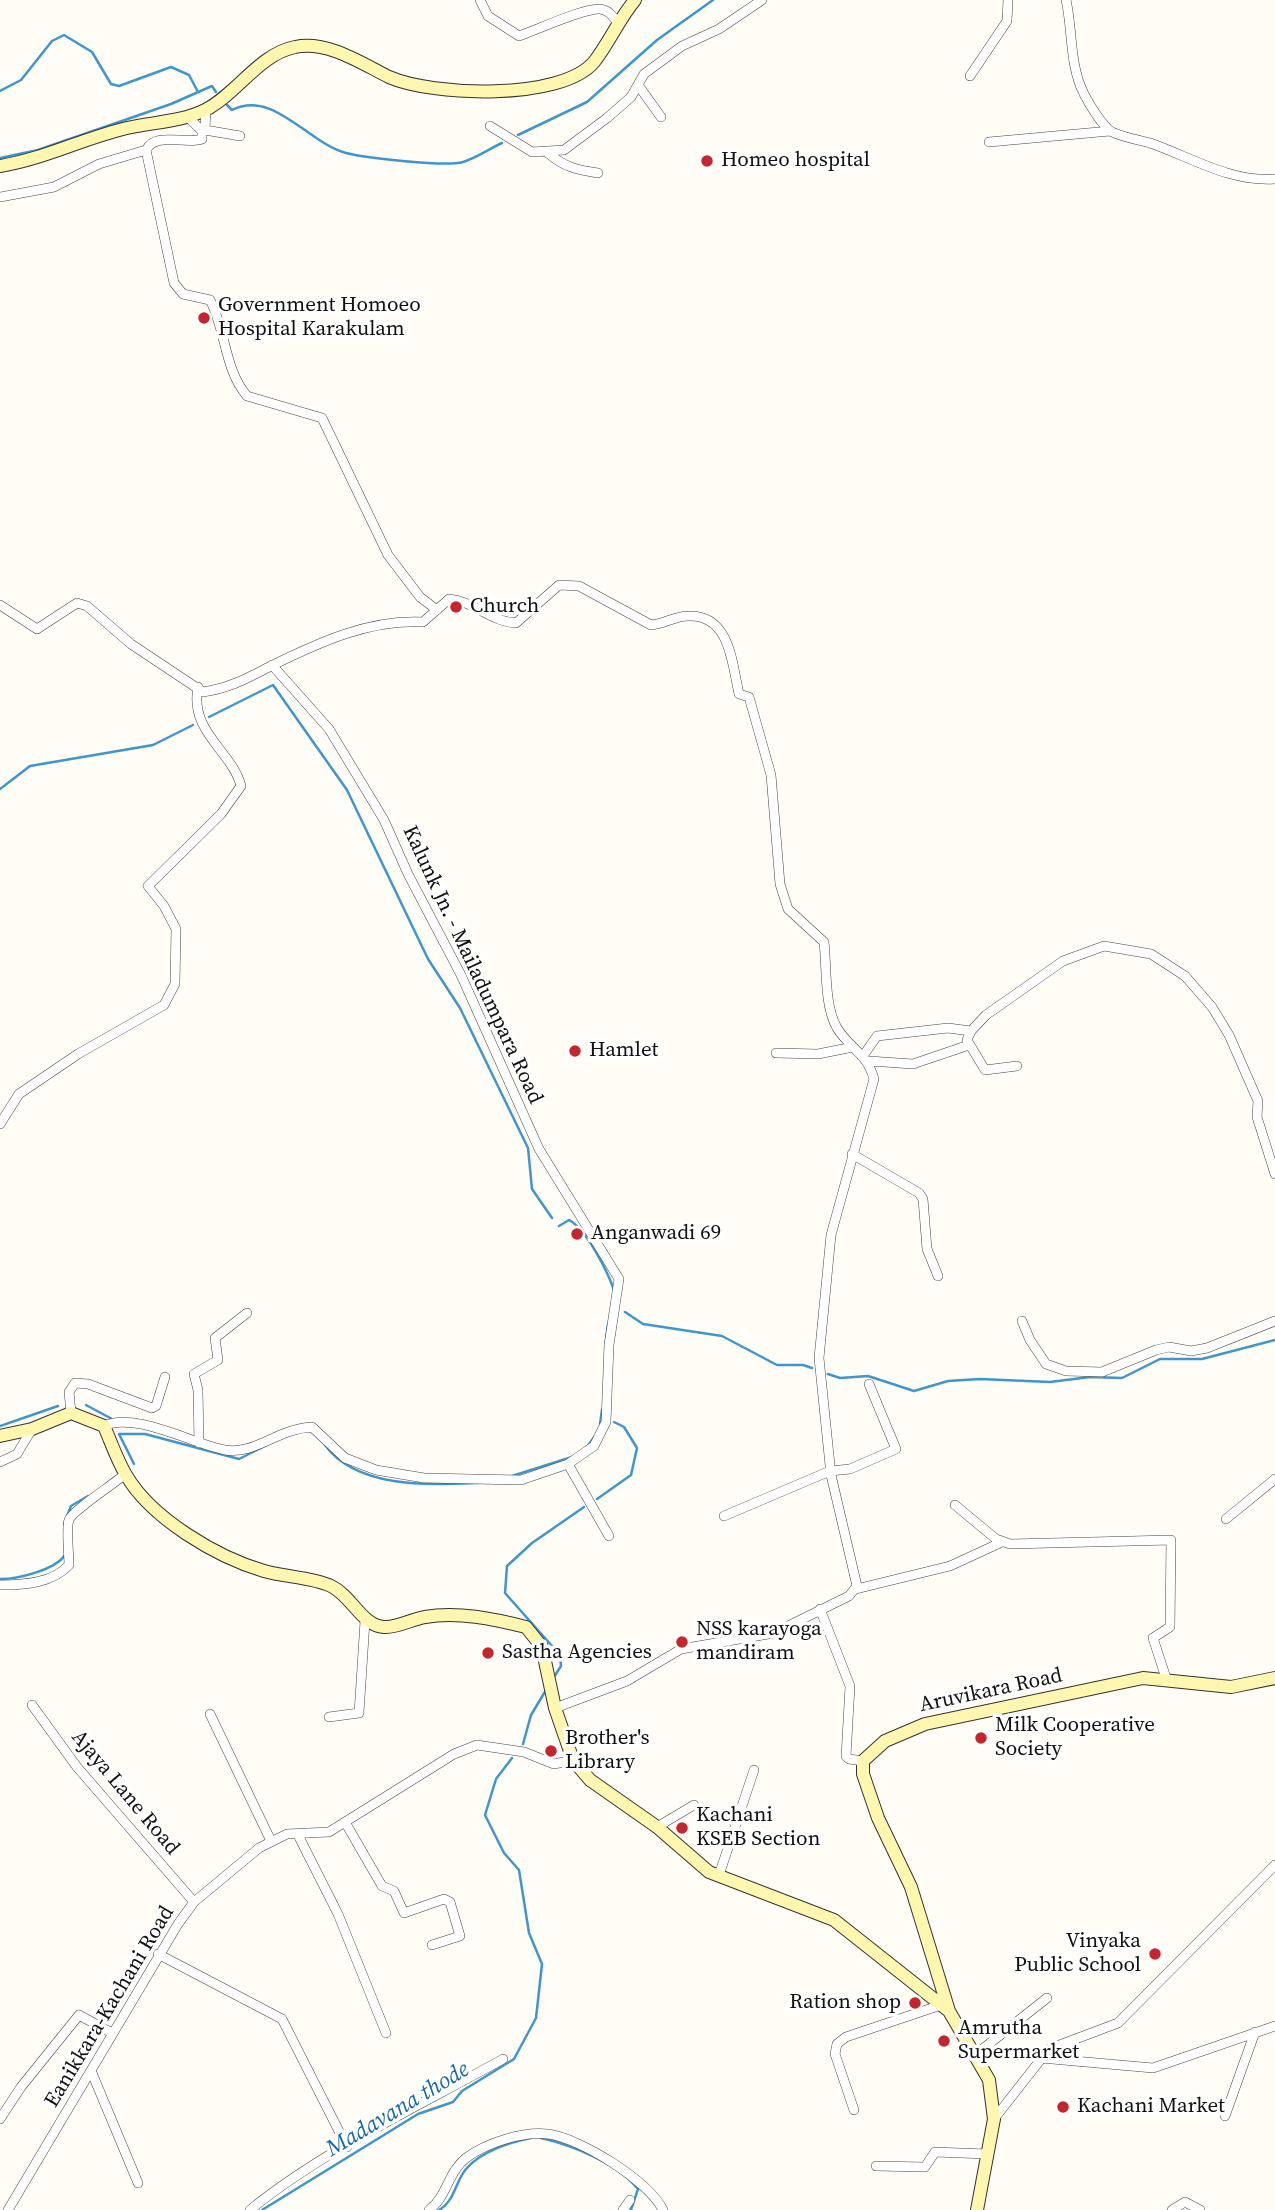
<!DOCTYPE html>
<html>
<head>
<meta charset="utf-8">
<style>
  body { margin:0 }
  canvas { display:block; background:#fffdf5 }
</style>
</head>
<body>
<canvas width="1275" height="2210"></canvas>
<script>
const ctx = document.querySelector('canvas').getContext('2d');
ctx.lineJoin = 'round';
function stroke(path, color, width, dash) {
  ctx.strokeStyle = color;
  ctx.lineWidth = width;
  ctx.lineCap = dash ? 'butt' : 'round';
  ctx.setLineDash(dash || []);
  ctx.stroke(path);
}
function write(font, color, halo, rows, align = 'center') {
  ctx.font = font + ' "Source Serif 4",serif';
  ctx.lineWidth = 7;
  ctx.setLineDash([]);
  ctx.textBaseline = 'middle';
  ctx.strokeStyle = halo;
  ctx.fillStyle = color;
  for (const [text, x, y, turn = 0] of rows) {
    ctx.save();
    ctx.translate(x, y);
    ctx.rotate((+turn || 0) * Math.PI / 180);
    ctx.textAlign = isNaN(turn) ? turn : align;
    if (halo) ctx.strokeText(text, 0, 0);
    ctx.fillText(text, 0, 0);
    ctx.restore();
  }
}
stroke(new Path2D(`
  M 0,91 L 21,80 L 52,41 L 64,35 L 92,52 L 111,84 L 119,86 L 171,67 L 189,75 L 198,92
  M 227,105 L 232,110 C 273,89 308,143 346,153 C 366,158 445,167 463,162 C 476,158 489,149 502,143
  M 518,135 L 587,102 L 657,40 L 713,0
  M 0,158 L 38,150 L 171,104 L 212,86 L 216,92
  M 209,717 L 273,685 L 347,790 L 428,959 L 460,1008 L 528,1148 L 532,1189 L 552,1218
  M 0,789 L 30,766 L 153,745 L 193,725
  M 559,1226 L 569,1220 C 586,1229 607,1270 614,1290
  M 625,1312 L 643,1324 L 722,1336 L 777,1365 L 803,1365 L 812,1368
  M 605,1348 L 608,1324
  M 828,1374 L 840,1378 L 868,1376 L 914,1391 L 948,1381 L 980,1379 L 1050,1382 L 1090,1377 L 1122,1378 L 1160,1359 L 1202,1359 L 1275,1340
  M 86,1405 L 112,1419
  M 600,1424 L 602,1410
  M 0,1426 L 58,1406
  M 325,1445 C 357,1489 430,1485 478,1483
  M 586,1448 L 595,1436
  M 134,1464 L 119,1434 L 145,1434 L 239,1459 L 267,1445
  M 512,1476 L 572,1457
  M 597,1499 L 631,1475 L 637,1448 L 624,1427 L 614,1422
  M 64,1524 L 71,1506 L 88,1496
  M 0,1579 C 18,1579 55,1570 65,1555
  M 554,1677 L 561,1666 L 560,1655 L 505,1593 L 507,1566 L 532,1543 L 584,1507
  M 523,1744 L 531,1715 L 546,1690
  M 541,2138 C 572,2145 617,2163 638,2189 L 631,2210
  M 262,2210 L 418,2114 L 453,2102 L 462,2091 L 514,2059 L 536,2018 L 542,1964 L 529,1933 L 519,1870 L 504,1853 L 485,1815 L 496,1779 L 512,1758
  M 439,2210 C 455,2201 455,2182 466,2169 C 480,2152 510,2142 531,2138`), '#3f96cf', 2.5);
const minor = new Path2D(`
  M 480,0 L 488,16 L 519,36 C 537,30 583,8 600,9 C 608,10 612,15 617,22
  M 1066,0 C 1073,31 1069,64 1084,94 C 1089,104 1103,127 1112,132 C 1125,138 1140,140 1153,144 C 1194,159 1231,182 1275,179
  M 970,76 L 1007,21 L 1008,0
  M 638,85 L 661,117
  M 206,110 L 205,130 L 240,136
  M 490,126 L 532,152 L 564,150 L 607,118 L 631,97 L 644,74 L 682,46 L 719,29 L 762,0
  M 989,142 L 1110,131
  M 146,150 L 174,283 L 183,294 L 210,300 C 226,330 224,369 247,396 L 322,418 L 388,555 L 420,597 L 437,610
  M 146,150 C 156,131 186,145 202,139 L 202,131 L 188,117
  M 548,153 C 564,167 577,170 598,173
  M 0,197 L 54,187 L 99,164 L 146,150
  M 0,605 L 37,629 L 77,603 L 87,606 L 131,644 L 203,692 C 231,688 249,677 273,665 C 320,642 370,619 423,622 L 449,599 C 474,601 491,622 516,623 L 559,585 L 579,586 L 651,625 C 664,624 675,616 688,616 C 730,614 732,663 739,694 L 749,697 L 771,775 L 780,884 L 788,909 L 824,942 C 827,968 824,1005 837,1028 C 850,1049 867,1053 874,1079 L 831,1235 L 819,1358 L 831,1475 L 857,1586 L 849,1596 L 774,1633 L 681,1649 L 627,1681 L 555,1708
  M 971,1031 L 967,1040 L 985,1070 L 1017,1066
  M 776,1053 L 818,1054 L 853,1047
  M 863,1056 L 877,1036 L 948,1028 L 971,1031 L 986,1015 L 1063,961 L 1104,946 L 1151,954 L 1185,976 L 1212,1007 L 1229,1035 L 1258,1101 L 1257,1117 L 1275,1174
  M 869,1061 L 913,1064 L 969,1045
  M 0,1124 L 19,1094 L 78,1054 L 164,1005 L 175,984 L 176,929 L 164,906 L 148,886 L 221,814 L 241,786 C 232,751 189,732 198,687
  M 852,1154 L 919,1193 L 923,1199 L 927,1249 L 938,1276
  M 1022,1321 L 1030,1340 L 1046,1364 L 1066,1371 L 1102,1372 L 1156,1350 L 1169,1347 L 1191,1351 L 1207,1348 L 1275,1321
  M 71,1413 L 69,1392 L 75,1383 L 88,1384 L 152,1408 L 156,1406 L 165,1377
  M 104,1426 C 134,1411 193,1444 225,1450 C 255,1455 277,1429 312,1427 L 345,1458 L 376,1470 L 424,1478 L 521,1480 L 568,1464 L 594,1446 L 606,1422 L 609,1345 L 619,1279 L 539,1149 L 461,975 L 408,874 L 384,820 L 329,729 L 272,665
  M 199,1443 L 198,1390 L 194,1374 L 218,1360 L 215,1338 L 247,1313
  M 0,1462 L 17,1454 L 32,1429
  M 568,1464 L 609,1536
  M 955,1505 L 996,1539 L 1010,1544 L 1171,1540 L 1170,1627 L 1153,1638 L 1167,1681
  M 724,1516 L 830,1471 L 850,1469 L 896,1449 L 869,1384
  M 1226,1519 L 1275,1479
  M 0,1585 C 24,1585 53,1583 69,1565 C 69,1555 66,1527 69,1520 C 72,1511 114,1484 125,1474
  M 856,1589 L 950,1566 L 1002,1542
  M 820,1609 L 850,1686 L 846,1756 L 849,1759 L 863,1761
  M 32,1705 L 77,1767 L 194,1902
  M 210,1714 L 271,1841
  M 329,1717 L 359,1713 L 365,1621
  M 345,1822 L 382,1886 L 394,1891 L 404,1913 L 444,1899 L 450,1902 L 460,1936 L 432,1945
  M 657,1827 L 694,1805
  M 298,1835 L 338,1914 L 386,2033
  M 719,1875 L 754,1770
  M 158,1954 L 282,2019 L 347,2147
  M 975,2055 L 1047,1998
  M 1041,2058 L 1153,2068 L 1275,2026
  M 92,2073 L 138,2183
  M 854,2110 L 835,2054 L 837,2044 L 846,2037 L 941,2005
  M 1225,2116 L 1255,2032
  M 0,2119 L 21,2087 L 79,2015 L 112,2033
  M 994,2119 L 1049,2049 L 1118,2023 L 1275,1865
  M 876,2166 L 925,2167 L 935,2152 L 987,2154
  M 8,2210 L 178,1924 L 194,1902 L 259,1848 L 287,1834 L 329,1832 L 454,1754 L 477,1745 L 524,1752 L 554,1764 L 573,1760
  M 250,2210 C 322,2151 421,2105 503,2059
  M 429,2210 C 447,2197 448,2172 466,2158 C 486,2143 523,2131 548,2134 C 580,2138 649,2181 663,2210
  M 623,2210 L 630,2200
  M 1172,2210 L 1185,2202 L 1200,2210`);
const secondary = new Path2D(`
  M 0,166 C 44,159 84,138 127,128 C 153,122 181,122 205,110 C 237,94 259,54 295,47 C 327,40 361,63 389,77 C 432,96 561,101 594,62 C 609,43 619,19 635,0
  M 0,1436 L 32,1429 L 71,1413 L 104,1426 C 111,1442 117,1460 126,1475 C 151,1518 216,1557 264,1571 C 285,1577 312,1577 331,1586 C 352,1596 362,1626 384,1627 C 397,1628 412,1619 425,1617 C 457,1611 494,1619 526,1627 L 542,1647 L 555,1708 L 573,1760 L 590,1780 L 657,1827 L 709,1872 L 834,1920 L 949,2011
  M 977,2210 L 994,2119 L 989,2080 L 949,2011 L 911,1887 L 878,1818 L 863,1774 L 863,1761 L 885,1741 L 925,1724 L 1143,1678 L 1231,1687 L 1275,1678`);
stroke(minor, '#444', 10);
stroke(secondary, '#333', 14);
stroke(minor, '#fff', 9);
stroke(secondary, '#fff6b0', 12);
for (const [x, y, r, color] of [
  [707,161,7,"#c4262e"],
  [204,318,7,"#c4262e"],
  [456,607,7,"#c4262e"],
  [575,1051,7,"#c4262e"],
  [577,1234,7,"#c4262e"],
  [682,1642,7,"#c4262e"],
  [488,1653,7,"#c4262e"],
  [981,1738,7,"#c4262e"],
  [551,1751,7,"#c4262e"],
  [682,1828,7,"#c4262e"],
  [1155,1954,7,"#c4262e"],
  [915,2003,7,"#c4262e"],
  [944,2041,7,"#c4262e"],
  [1063,2107,7,"#c4262e"]
]) {
  const dot = new Path2D();
  dot.arc(x, y, r, 0, 2 * Math.PI);
  ctx.fillStyle = color;
  ctx.fill(dot);
  stroke(dot, '#fff', 2.5);
}
write('21px', '#111', '#fff', [
  ["Homeo hospital",721,161],
  ["Government Homoeo",218,306],
  ["Hospital Karakulam",218,330],
  ["Church",470,607],
  ["Hamlet",589,1051],
  ["Anganwadi 69",591,1234],
  ["NSS karayoga",696,1630],
  ["mandiram",696,1654],
  ["Sastha Agencies",502,1653],
  ["Milk Cooperative",995,1726],
  ["Society",995,1750],
  ["Brother's",565,1739],
  ["Library",565,1763],
  ["Kachani",696,1816],
  ["KSEB Section",696,1840],
  ["Vinyaka",1141,1942,"right"],
  ["Public School",1141,1966,"right"],
  ["Ration shop",901,2003,"right"],
  ["Amrutha",958,2029],
  ["Supermarket",958,2053],
  ["Kachani Market",1077,2107]
], 'left');
write('21px', '#111', '#fff', [
  ["Kalunk Jn. - Mailadumpara Road",472,965,65],
  ["Aruvikara Road",991,1691,-12],
  ["Ajaya Lane Road",125,1793,50],
  ["Eanikkara-Kachani Road",110,2007,-59]
]);
write('italic 23px', '#1768a6', '#fff', [
  ["Madavana thode",398,2110,-31]
]);
</script>
</body>
</html>
